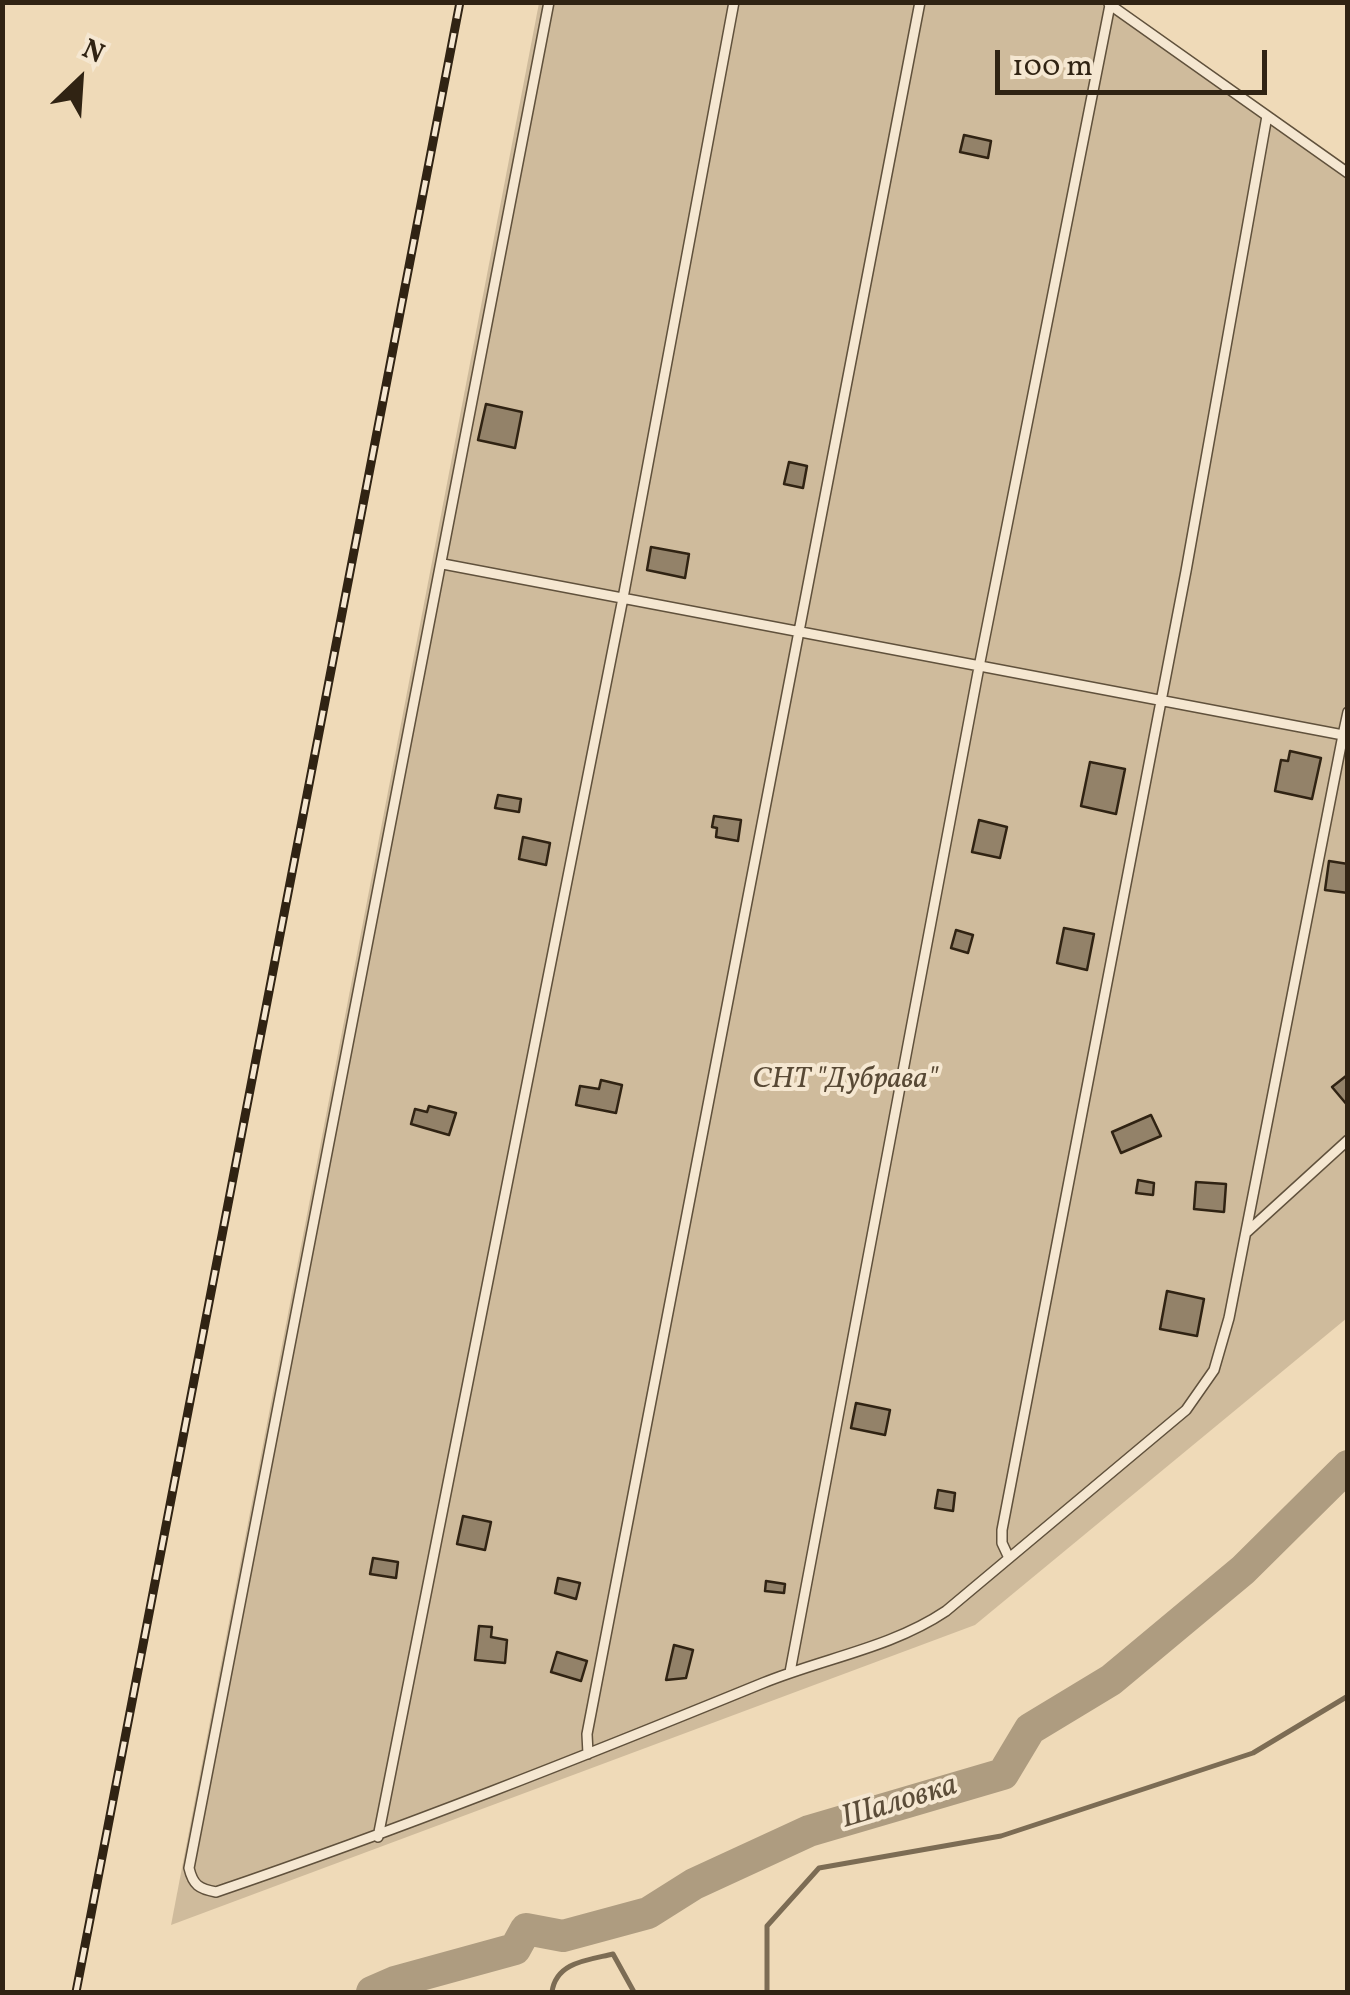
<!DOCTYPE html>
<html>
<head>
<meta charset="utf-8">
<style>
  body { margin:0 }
  #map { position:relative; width:1350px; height:1995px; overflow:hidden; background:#efdab8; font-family:Vollkorn,serif }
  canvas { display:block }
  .frame { position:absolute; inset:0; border:5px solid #302313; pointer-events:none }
  .north { position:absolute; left:30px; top:30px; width:100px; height:100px; -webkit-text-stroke:8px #f5e7d1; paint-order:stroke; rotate:25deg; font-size:28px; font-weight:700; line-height:40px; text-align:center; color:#302313 }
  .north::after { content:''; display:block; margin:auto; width:35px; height:45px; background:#302313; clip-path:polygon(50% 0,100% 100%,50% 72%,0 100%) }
  .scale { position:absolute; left:995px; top:50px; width:272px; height:45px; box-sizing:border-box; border:5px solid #302313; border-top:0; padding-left:12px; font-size:30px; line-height:35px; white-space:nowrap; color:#302313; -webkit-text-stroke:8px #f5e7d1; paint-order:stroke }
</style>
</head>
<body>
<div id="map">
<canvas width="1350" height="1995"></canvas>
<div class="frame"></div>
<div class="north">N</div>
<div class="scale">100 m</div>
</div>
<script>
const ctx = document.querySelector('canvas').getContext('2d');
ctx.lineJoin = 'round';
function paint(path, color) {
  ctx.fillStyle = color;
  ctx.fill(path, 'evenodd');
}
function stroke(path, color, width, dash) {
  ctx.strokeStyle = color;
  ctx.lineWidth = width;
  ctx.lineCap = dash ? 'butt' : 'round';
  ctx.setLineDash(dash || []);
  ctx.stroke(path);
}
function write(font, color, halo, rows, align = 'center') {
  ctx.font = font + ' Vollkorn,serif';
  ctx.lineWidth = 8;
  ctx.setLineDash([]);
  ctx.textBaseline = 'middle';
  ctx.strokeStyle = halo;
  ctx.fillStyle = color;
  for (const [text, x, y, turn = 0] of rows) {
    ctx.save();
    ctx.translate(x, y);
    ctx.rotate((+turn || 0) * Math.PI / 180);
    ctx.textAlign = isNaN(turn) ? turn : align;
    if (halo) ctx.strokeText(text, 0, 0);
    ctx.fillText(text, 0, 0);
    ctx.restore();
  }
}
paint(new Path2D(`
  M 539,3 L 1115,3 L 1347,168 L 1347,1318 L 975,1625 L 171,1925 Z`), '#cfbb9c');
stroke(new Path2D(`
  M 552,1992 C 556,1962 588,1960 613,1954 L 634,1992
  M 767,1992 L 767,1926 L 819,1868 L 1001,1836 L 1253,1753 L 1348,1696`), '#7c6c54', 5);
stroke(new Path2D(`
  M 372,1992 L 395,1982 L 515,1949 L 526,1929 L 563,1936 L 648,1913 L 694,1884 L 809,1831 L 1003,1774 L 1030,1729 L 1111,1680 L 1243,1570 L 1348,1466`), '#ae9c80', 32);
const building = new Path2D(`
  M 964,135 L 991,141 L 988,158 L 960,152 Z
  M 486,404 L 522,412 L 515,448 L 478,440 Z
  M 789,462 L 807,466 L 803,488 L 784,484 Z
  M 651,547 L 689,554 L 685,578 L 647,570 Z
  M 1290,751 L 1321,758 L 1312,799 L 1275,791 L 1281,760 L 1288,761 Z
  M 1090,762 L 1125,769 L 1116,814 L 1081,806 Z
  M 498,795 L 521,799 L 519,812 L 495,808 Z
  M 714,816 L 741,820 L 738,841 L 716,837 L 717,828 L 712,827 Z
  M 979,820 L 1007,827 L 1000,858 L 972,852 Z
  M 523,837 L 550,843 L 546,865 L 519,859 Z
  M 1329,861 L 1348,864 L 1348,893 L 1325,890 Z
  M 1064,928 L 1094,934 L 1087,970 L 1057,963 Z
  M 956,930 L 973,935 L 968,953 L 951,948 Z
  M 1346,1076 L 1348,1078 L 1348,1106 L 1332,1087 Z
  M 601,1080 L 622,1085 L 616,1113 L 576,1105 L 580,1086 L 599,1089 Z
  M 429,1106 L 456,1113 L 449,1135 L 411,1124 L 415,1109 L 427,1112 Z
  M 1151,1115 L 1161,1136 L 1121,1153 L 1112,1132 Z
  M 1138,1180 L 1154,1183 L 1153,1195 L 1136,1193 Z
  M 1196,1182 L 1226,1184 L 1224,1212 L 1194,1209 Z
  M 1167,1291 L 1204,1299 L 1197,1336 L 1160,1329 Z
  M 856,1403 L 890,1410 L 885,1435 L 851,1428 Z
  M 938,1490 L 955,1493 L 953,1511 L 935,1508 Z
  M 463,1516 L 491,1522 L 485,1550 L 457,1544 Z
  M 373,1558 L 398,1562 L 396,1578 L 370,1574 Z
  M 558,1578 L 580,1583 L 576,1599 L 555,1593 Z
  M 766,1581 L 785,1584 L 784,1593 L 765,1591 Z
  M 479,1626 L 492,1627 L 491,1637 L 507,1640 L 505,1663 L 475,1660 Z
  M 674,1645 L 693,1650 L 686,1678 L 666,1680 Z
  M 557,1652 L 587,1661 L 581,1681 L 551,1672 Z`);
paint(building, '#938269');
stroke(building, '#302313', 2.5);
const lane = new Path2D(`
  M 549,2 L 189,1868 C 193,1885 199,1889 216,1892 C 401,1829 582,1757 763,1683 C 824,1658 891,1648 946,1611 L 1186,1410 L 1214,1370 L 1229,1318 L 1343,735 L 1348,736
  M 1109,4 L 1348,173
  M 443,564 L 1343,735 L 1348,712
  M 1247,1232 L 1348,1140
  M 1009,1558 L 1002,1543 L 1002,1530 L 1186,571 L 1267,116
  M 790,1672 L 979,667 L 1110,5
  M 588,1754 L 587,1734 L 920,2
  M 378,1837 L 623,598 L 734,2`);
stroke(lane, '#60513c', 12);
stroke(lane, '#f5e7d1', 9);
const rail = new Path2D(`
  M 76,1992 L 460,2`);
stroke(rail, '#302313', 9);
stroke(rail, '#f5e7d1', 5, [15]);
write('italic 30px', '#584935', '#f5e7d1', [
  ["СНТ \"Дубрава\"",845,1081]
]);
write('italic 32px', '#5c4d39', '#f5e7d1', [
  ["Шаловка",900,1804,-17]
]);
</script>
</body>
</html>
